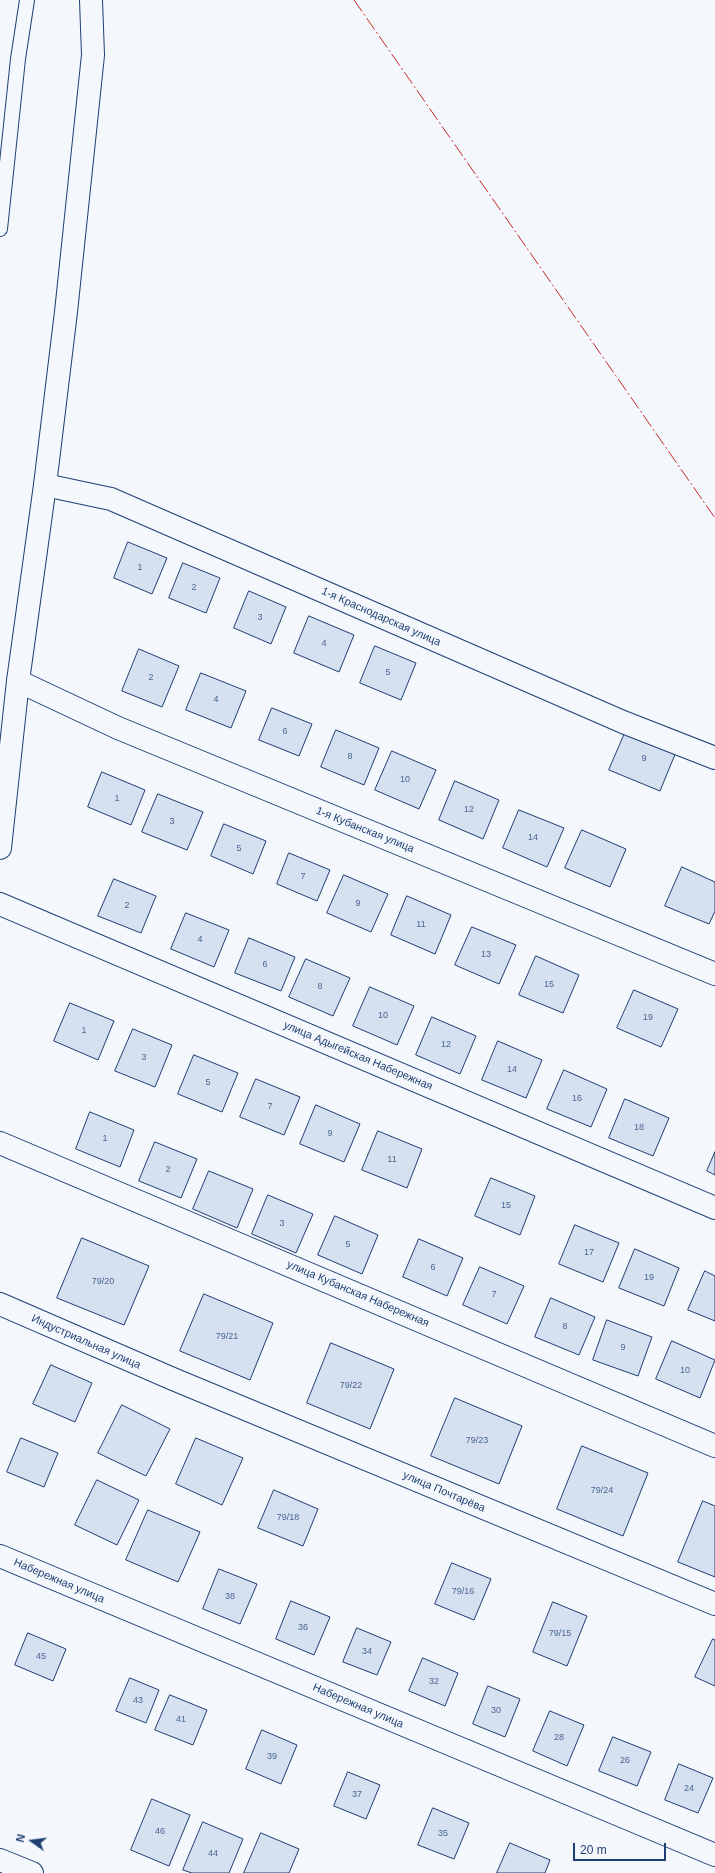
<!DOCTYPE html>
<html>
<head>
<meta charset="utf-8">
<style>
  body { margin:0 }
  #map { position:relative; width:715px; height:1873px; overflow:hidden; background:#f4f7fb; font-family:Arial,sans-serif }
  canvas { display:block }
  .north { position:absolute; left:12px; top:1821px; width:40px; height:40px; -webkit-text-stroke:3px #f4f7fb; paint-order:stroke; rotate:284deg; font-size:11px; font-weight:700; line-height:16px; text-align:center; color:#1d3f73 }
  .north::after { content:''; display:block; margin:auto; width:14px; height:18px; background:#1d3f73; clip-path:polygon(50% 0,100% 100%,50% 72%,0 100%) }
  .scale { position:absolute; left:573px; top:1843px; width:93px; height:18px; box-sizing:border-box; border:2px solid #1d3f73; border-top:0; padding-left:5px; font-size:12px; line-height:14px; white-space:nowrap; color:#1d3f73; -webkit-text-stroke:3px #f4f7fb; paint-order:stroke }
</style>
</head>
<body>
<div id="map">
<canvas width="715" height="1873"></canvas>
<div class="north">N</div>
<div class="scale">20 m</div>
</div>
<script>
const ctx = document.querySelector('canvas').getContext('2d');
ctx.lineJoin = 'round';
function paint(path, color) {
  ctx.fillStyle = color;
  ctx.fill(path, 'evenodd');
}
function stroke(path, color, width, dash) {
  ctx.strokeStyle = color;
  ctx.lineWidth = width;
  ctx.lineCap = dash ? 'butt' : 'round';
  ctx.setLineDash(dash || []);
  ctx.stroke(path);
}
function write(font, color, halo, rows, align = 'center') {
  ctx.font = font + ' Arial,sans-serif';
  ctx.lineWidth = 3;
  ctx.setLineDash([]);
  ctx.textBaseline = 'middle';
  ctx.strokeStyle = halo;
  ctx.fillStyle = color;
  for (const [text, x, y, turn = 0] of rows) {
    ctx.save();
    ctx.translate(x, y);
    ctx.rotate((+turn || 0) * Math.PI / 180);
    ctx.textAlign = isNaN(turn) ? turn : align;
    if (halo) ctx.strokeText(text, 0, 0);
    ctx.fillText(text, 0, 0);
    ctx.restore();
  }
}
const building = new Path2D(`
  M 128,542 L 167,558 L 152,594 L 114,578 Z
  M 183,563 L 220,578 L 206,613 L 169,598 Z
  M 249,591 L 286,607 L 271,644 L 234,628 Z
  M 309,616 L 354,635 L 339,672 L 294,653 Z
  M 375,646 L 416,663 L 401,700 L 360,683 Z
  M 139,649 L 179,666 L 162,707 L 122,691 Z
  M 201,673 L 246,691 L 231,728 L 186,710 Z
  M 272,708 L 312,724 L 299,756 L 259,740 Z
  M 628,726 L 678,747 L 660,791 L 609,770 Z
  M 336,730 L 379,748 L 364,785 L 321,767 Z
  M 392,751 L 436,770 L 419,809 L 375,790 Z
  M 102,772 L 145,790 L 131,825 L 88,807 Z
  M 455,781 L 499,800 L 483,839 L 439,820 Z
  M 158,794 L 203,812 L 187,850 L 142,832 Z
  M 519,810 L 564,828 L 547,867 L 503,848 Z
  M 224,824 L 266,841 L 253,874 L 211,856 Z
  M 582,830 L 626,849 L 610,887 L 565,868 Z
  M 289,853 L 330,870 L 317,901 L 277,884 Z
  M 682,867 L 715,882 L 715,911 L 709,924 L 665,906 Z
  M 344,875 L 388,894 L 371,932 L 327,913 Z
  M 114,879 L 156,896 L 141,933 L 98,916 Z
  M 407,896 L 451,915 L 435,954 L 391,935 Z
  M 186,913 L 229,930 L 214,967 L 171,949 Z
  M 472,927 L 516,945 L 499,984 L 455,965 Z
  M 249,938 L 295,957 L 281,991 L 235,973 Z
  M 536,956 L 579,975 L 563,1013 L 519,995 Z
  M 306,959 L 350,978 L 333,1016 L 289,997 Z
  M 370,987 L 414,1006 L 397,1045 L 353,1026 Z
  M 634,990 L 678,1009 L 661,1047 L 617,1028 Z
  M 70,1003 L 114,1021 L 98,1060 L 54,1041 Z
  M 432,1017 L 476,1036 L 460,1074 L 416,1055 Z
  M 133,1029 L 172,1045 L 155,1087 L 115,1071 Z
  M 498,1041 L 542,1060 L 526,1098 L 482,1080 Z
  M 194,1055 L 238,1073 L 222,1112 L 178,1094 Z
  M 564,1070 L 607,1089 L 591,1127 L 547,1109 Z
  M 256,1079 L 300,1097 L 284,1135 L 240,1117 Z
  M 625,1099 L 669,1118 L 653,1156 L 609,1138 Z
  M 316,1105 L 360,1124 L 344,1162 L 300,1144 Z
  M 90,1112 L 134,1130 L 120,1167 L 76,1149 Z
  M 378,1131 L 422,1149 L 407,1188 L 362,1170 Z
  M 155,1142 L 197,1159 L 181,1198 L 139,1181 Z
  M 715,1152 L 715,1175 L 707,1171 Z
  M 209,1171 L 253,1189 L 237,1228 L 193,1209 Z
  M 491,1178 L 535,1196 L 520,1235 L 475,1216 Z
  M 268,1195 L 313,1214 L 296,1253 L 252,1234 Z
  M 335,1216 L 378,1235 L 362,1274 L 318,1255 Z
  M 575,1225 L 619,1243 L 603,1282 L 559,1264 Z
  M 82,1238 L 149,1266 L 124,1325 L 57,1298 Z
  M 419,1239 L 463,1258 L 447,1296 L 403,1277 Z
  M 635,1249 L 679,1268 L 664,1306 L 619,1288 Z
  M 480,1267 L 524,1286 L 507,1324 L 463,1305 Z
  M 705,1271 L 715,1276 L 715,1321 L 688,1310 Z
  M 204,1294 L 273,1323 L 250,1380 L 180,1351 Z
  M 551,1298 L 595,1317 L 579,1355 L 535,1337 Z
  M 607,1320 L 652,1337 L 638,1376 L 593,1360 Z
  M 672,1341 L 715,1360 L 700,1398 L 656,1379 Z
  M 331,1343 L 394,1369 L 370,1429 L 307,1403 Z
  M 51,1365 L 92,1383 L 75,1422 L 33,1404 Z
  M 455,1398 L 522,1426 L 499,1484 L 431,1456 Z
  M 122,1405 L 170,1429 L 146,1476 L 98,1453 Z
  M 21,1438 L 58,1453 L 44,1487 L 7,1472 Z
  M 196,1438 L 243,1458 L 222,1505 L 176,1484 Z
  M 582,1446 L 648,1473 L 623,1536 L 557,1509 Z
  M 97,1480 L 139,1500 L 117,1545 L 75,1525 Z
  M 274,1490 L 318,1509 L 303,1546 L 258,1528 Z
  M 703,1501 L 715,1506 L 715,1577 L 678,1562 Z
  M 148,1510 L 200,1532 L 178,1582 L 126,1560 Z
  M 452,1563 L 491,1579 L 474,1620 L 435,1604 Z
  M 219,1569 L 257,1584 L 240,1624 L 203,1609 Z
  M 291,1601 L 330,1617 L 314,1655 L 276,1639 Z
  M 553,1602 L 587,1616 L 567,1666 L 533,1652 Z
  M 357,1628 L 391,1642 L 377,1675 L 343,1662 Z
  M 28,1633 L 66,1649 L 53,1681 L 15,1665 Z
  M 713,1639 L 715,1640 L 715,1686 L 695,1677 Z
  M 423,1658 L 458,1673 L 445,1706 L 409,1691 Z
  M 130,1678 L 159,1690 L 146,1723 L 116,1711 Z
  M 488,1686 L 520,1699 L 505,1737 L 473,1724 Z
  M 170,1695 L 207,1710 L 193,1745 L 155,1730 Z
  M 550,1711 L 584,1725 L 567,1766 L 533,1751 Z
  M 262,1730 L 297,1745 L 281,1784 L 246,1769 Z
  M 613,1737 L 651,1752 L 637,1786 L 599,1771 Z
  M 679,1764 L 713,1778 L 698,1813 L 665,1800 Z
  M 348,1772 L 380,1785 L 366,1819 L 334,1806 Z
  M 152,1799 L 190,1815 L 169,1866 L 131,1850 Z
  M 433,1808 L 469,1823 L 454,1859 L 418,1845 Z
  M 203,1822 L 243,1839 L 229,1873 L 192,1873 L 183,1870 Z
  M 261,1833 L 299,1849 L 289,1873 L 244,1873 Z
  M 510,1843 L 550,1860 L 545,1873 L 497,1873 Z`);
paint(building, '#d5e0f0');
stroke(building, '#1d3f73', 1);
const lane = new Path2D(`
  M 0,229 L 18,59 L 27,0`);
const street = new Path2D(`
  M 45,485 L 111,499 L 623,722 L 715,758
  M 18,681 L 118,728 L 715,974
  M 0,904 L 715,1208
  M 0,1143 L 715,1446
  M 0,1304 L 173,1379 L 715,1604
  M 0,1556 L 715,1855
  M 0,1860 L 32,1873`);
const secondary = new Path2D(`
  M 0,848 L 18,681 L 45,485 L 66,312 L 93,55 L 91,0`);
stroke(lane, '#1d3f73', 16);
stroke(street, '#1d3f73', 24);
stroke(secondary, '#1d3f73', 24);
stroke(lane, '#f4f7fb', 14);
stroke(street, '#f4f7fb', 22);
stroke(secondary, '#f4f7fb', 22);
stroke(new Path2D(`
  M 354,0 L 715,518`), '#c62828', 1, [14, 3, 2, 3]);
write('9px', '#4b6792', null, [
  ["1",140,568],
  ["2",194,588],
  ["3",260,618],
  ["4",324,644],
  ["5",388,673],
  ["2",151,678],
  ["4",216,700],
  ["6",285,732],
  ["8",350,757],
  ["9",644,759],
  ["10",405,780],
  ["1",117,799],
  ["12",469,810],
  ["3",172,822],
  ["14",533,838],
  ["5",239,849],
  ["7",303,877],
  ["9",358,904],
  ["2",127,906],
  ["11",421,925],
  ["4",200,940],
  ["13",486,955],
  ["6",265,965],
  ["15",549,985],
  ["8",320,987],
  ["10",383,1016],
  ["19",648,1018],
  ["1",84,1031],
  ["12",446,1045],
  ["3",144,1058],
  ["14",512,1070],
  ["5",208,1083],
  ["16",577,1099],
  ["7",270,1107],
  ["18",639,1128],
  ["9",330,1134],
  ["1",105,1139],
  ["11",392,1160],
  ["2",168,1170],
  ["15",506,1206],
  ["3",282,1224],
  ["5",348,1245],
  ["17",589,1253],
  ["6",433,1268],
  ["19",649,1278],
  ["79/20",103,1282],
  ["7",494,1295],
  ["8",565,1327],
  ["79/21",227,1337],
  ["9",623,1348],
  ["10",685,1371],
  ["79/22",351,1386],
  ["79/23",477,1441],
  ["79/24",602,1491],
  ["79/18",288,1518],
  ["79/16",463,1592],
  ["38",230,1597],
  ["36",303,1628],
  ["79/15",560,1634],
  ["34",367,1652],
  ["45",41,1657],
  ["32",434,1682],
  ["43",138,1701],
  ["30",496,1711],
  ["41",181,1720],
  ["28",559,1738],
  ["39",272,1757],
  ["26",625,1761],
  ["24",689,1789],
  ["37",357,1795],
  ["46",160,1832],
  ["35",443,1834],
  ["44",213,1854]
]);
write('11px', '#1d3f73', '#f4f7fb', [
  ["1-я Краснодарская улица",381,617,24],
  ["1-я Кубанская улица",365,830,22],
  ["улица Адыгейская Набережная",358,1056,23],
  ["улица Кубанская Набережная",358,1294,23],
  ["Индустриальная улица",86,1342,24],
  ["улица Почтарёва",444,1492,23],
  ["Набережная улица",59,1581,23],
  ["Набережная улица",358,1706,23]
]);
</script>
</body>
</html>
